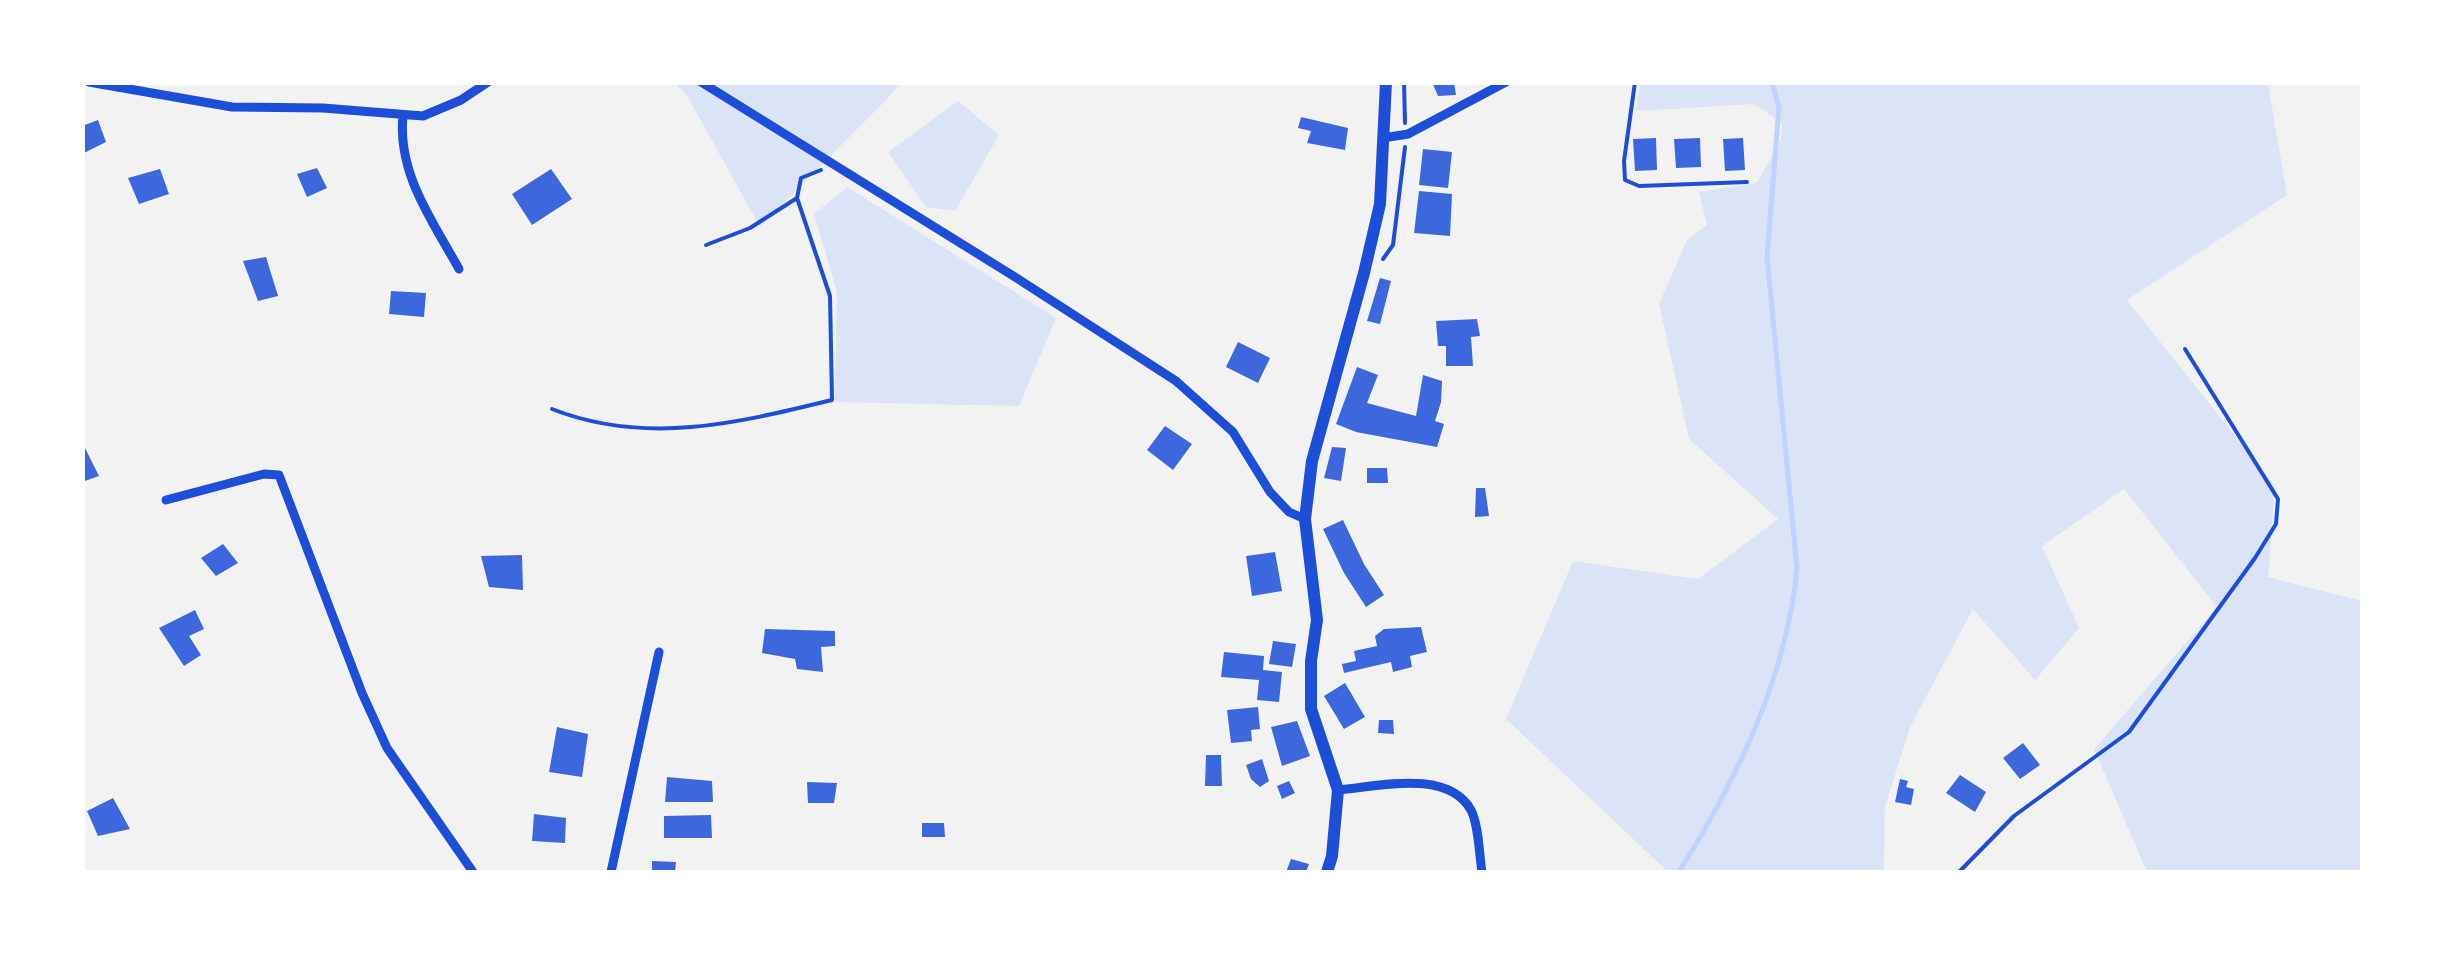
<!DOCTYPE html>
<html>
<head>
<meta charset="utf-8">
<style>
  body { margin:0 }
  #map { position:relative; width:2445px; height:955px; overflow:hidden; background:#f2f2f2; font-family:"Public Sans",sans-serif }
  canvas { display:block }
  .frame { position:absolute; inset:0; border:85px solid #fff; pointer-events:none }
</style>
</head>
<body>
<div id="map">
<canvas width="2445" height="955"></canvas>
<div class="frame"></div>
</div>
<script>
const ctx = document.querySelector('canvas').getContext('2d');
ctx.lineJoin = 'round';
function paint(path, color) {
  ctx.fillStyle = color;
  ctx.fill(path, 'evenodd');
}
function stroke(path, color, width, dash) {
  ctx.strokeStyle = color;
  ctx.lineWidth = width;
  ctx.lineCap = dash ? 'butt' : 'round';
  ctx.setLineDash(dash || []);
  ctx.stroke(path);
}
paint(new Path2D(`
  M 674,83 L 900,83 L 888,98 L 760,227 L 686,94 Z
  M 1640,83 L 2268,83 L 2287,195 L 2127,300 L 2275,486 L 2268,577 L 2362,601 L 2362,872 L 2147,872 L 2094,749 L 2217,607 L 2124,489 L 2042,546 L 2079,628 L 2035,680 L 1973,609 L 1910,727 L 1885,807 L 1884,872 L 1668,872 L 1506,719 L 1573,561 L 1698,579 L 1778,519 L 1689,439 L 1659,304 L 1687,240 L 1707,225 L 1699,192 L 1757,183 L 1781,139 L 1782,123 L 1754,104 L 1636,111 Z
  M 958,101 L 999,135 L 955,211 L 926,207 L 888,152 Z
  M 847,187 L 1056,318 L 1019,406 L 835,402 L 837,292 L 814,214 Z`), '#dbe4f7');
stroke(new Path2D(`
  M 1679,872 C 1736,781 1787,677 1797,568 L 1767,257 L 1779,107 L 1772,82`), '#bfd3fe', 5);
paint(new Path2D(`
  M 1432,82 L 1454,82 L 1456,95 L 1438,96 Z
  M 1301,117 L 1348,128 L 1345,150 L 1307,143 L 1311,131 L 1298,128 Z
  M 98,120 L 106,142 L 82,154 L 82,126 Z
  M 1656,138 L 1657,170 L 1635,171 L 1633,139 Z
  M 1700,138 L 1701,167 L 1676,168 L 1674,139 Z
  M 1743,138 L 1745,170 L 1725,171 L 1723,139 Z
  M 1423,149 L 1452,152 L 1448,188 L 1419,185 Z
  M 317,168 L 327,188 L 307,197 L 297,174 Z
  M 160,169 L 169,194 L 139,204 L 128,178 Z
  M 551,169 L 572,199 L 532,225 L 512,194 Z
  M 1419,191 L 1452,194 L 1450,236 L 1414,233 Z
  M 266,257 L 278,296 L 258,301 L 243,261 Z
  M 1380,278 L 1391,281 L 1380,324 L 1367,321 Z
  M 391,291 L 426,293 L 424,317 L 389,314 Z
  M 1477,319 L 1480,336 L 1471,337 L 1473,366 L 1446,366 L 1446,346 L 1438,346 L 1436,321 Z
  M 1238,342 L 1270,358 L 1258,383 L 1226,367 Z
  M 1357,367 L 1378,375 L 1367,403 L 1416,416 L 1423,375 L 1442,381 L 1441,402 L 1435,421 L 1444,424 L 1437,447 L 1356,432 L 1336,424 Z
  M 1165,426 L 1192,444 L 1173,470 L 1147,450 Z
  M 82,442 L 99,476 L 82,482 Z
  M 1332,447 L 1346,448 L 1341,481 L 1324,478 Z
  M 1367,468 L 1387,468 L 1388,483 L 1367,483 Z
  M 1476,488 L 1485,488 L 1489,516 L 1475,517 Z
  M 1343,520 L 1364,564 L 1384,595 L 1366,607 L 1344,573 L 1323,529 Z
  M 223,544 L 238,563 L 216,576 L 201,558 Z
  M 1275,552 L 1282,591 L 1252,596 L 1246,556 Z
  M 522,555 L 523,590 L 489,587 L 481,556 Z
  M 195,610 L 204,629 L 189,636 L 201,655 L 184,666 L 159,628 Z
  M 1421,627 L 1427,652 L 1410,656 L 1412,667 L 1393,672 L 1391,662 L 1344,673 L 1342,664 L 1356,661 L 1354,651 L 1377,646 L 1375,636 L 1384,629 Z
  M 765,629 L 835,631 L 835,646 L 821,647 L 823,672 L 797,669 L 795,659 L 762,653 Z
  M 1273,641 L 1296,644 L 1292,667 L 1269,664 Z
  M 1224,652 L 1264,656 L 1263,670 L 1282,672 L 1279,702 L 1257,700 L 1259,680 L 1221,677 Z
  M 1345,683 L 1365,717 L 1344,729 L 1324,696 Z
  M 1258,707 L 1260,729 L 1251,730 L 1252,741 L 1231,743 L 1227,710 Z
  M 1379,720 L 1393,720 L 1394,734 L 1378,733 Z
  M 1297,721 L 1310,756 L 1282,766 L 1271,727 Z
  M 557,727 L 588,734 L 582,777 L 549,772 Z
  M 2023,743 L 2040,765 L 2020,779 L 2003,758 Z
  M 1206,755 L 1221,755 L 1222,786 L 1205,786 Z
  M 1262,759 L 1269,781 L 1260,787 L 1251,779 L 1246,765 Z
  M 1960,775 L 1986,792 L 1975,812 L 1946,793 Z
  M 667,777 L 712,781 L 713,802 L 665,802 Z
  M 1900,779 L 1908,781 L 1906,787 L 1914,789 L 1911,805 L 1895,802 Z
  M 1289,781 L 1295,793 L 1282,799 L 1277,786 Z
  M 807,782 L 837,783 L 834,803 L 808,803 Z
  M 113,798 L 130,829 L 98,836 L 87,811 Z
  M 534,814 L 566,818 L 565,843 L 532,841 Z
  M 711,815 L 712,838 L 664,838 L 664,816 Z
  M 922,823 L 944,823 L 945,837 L 922,837 Z
  M 1291,859 L 1309,864 L 1306,872 L 1286,872 Z
  M 652,861 L 676,862 L 675,872 L 652,872 Z`), '#3d67dc');
stroke(new Path2D(`
  M 1404,82 L 1405,123
  M 1635,82 L 1624,161 L 1625,180 L 1639,186 L 1747,182
  M 706,245 L 750,228 L 797,198 L 801,178 L 821,170
  M 1383,259 L 1393,245 L 1405,147
  M 552,409 C 646,446 738,423 832,400 L 830,296 L 797,198
  M 1959,872 L 2014,816 L 2129,732 L 2255,558 L 2276,524 L 2278,499 L 2185,349`), '#1d4ed8', 4);
stroke(new Path2D(`
  M 89,82 L 232,107 L 323,108 L 423,116 L 461,100 L 488,82
  M 701,82 L 1015,277 L 1176,381 L 1233,432 L 1270,492 L 1289,512 L 1305,519
  M 403,115 C 397,173 432,220 459,269
  M 1383,138 L 1408,134 L 1506,82
  M 166,500 L 264,474 L 279,475 L 362,693 L 387,748 L 473,872
  M 1338,790 C 1377,787 1447,768 1471,810 C 1479,826 1479,854 1482,872
  M 611,872 L 659,652`), '#1d4ed8', 9);
stroke(new Path2D(`
  M 1327,872 L 1332,856 L 1338,790 L 1311,709 L 1311,661 L 1317,620 L 1305,519 L 1312,461 L 1364,273 L 1380,204 L 1386,82`), '#1d4ed8', 12);
</script>
</body>
</html>
